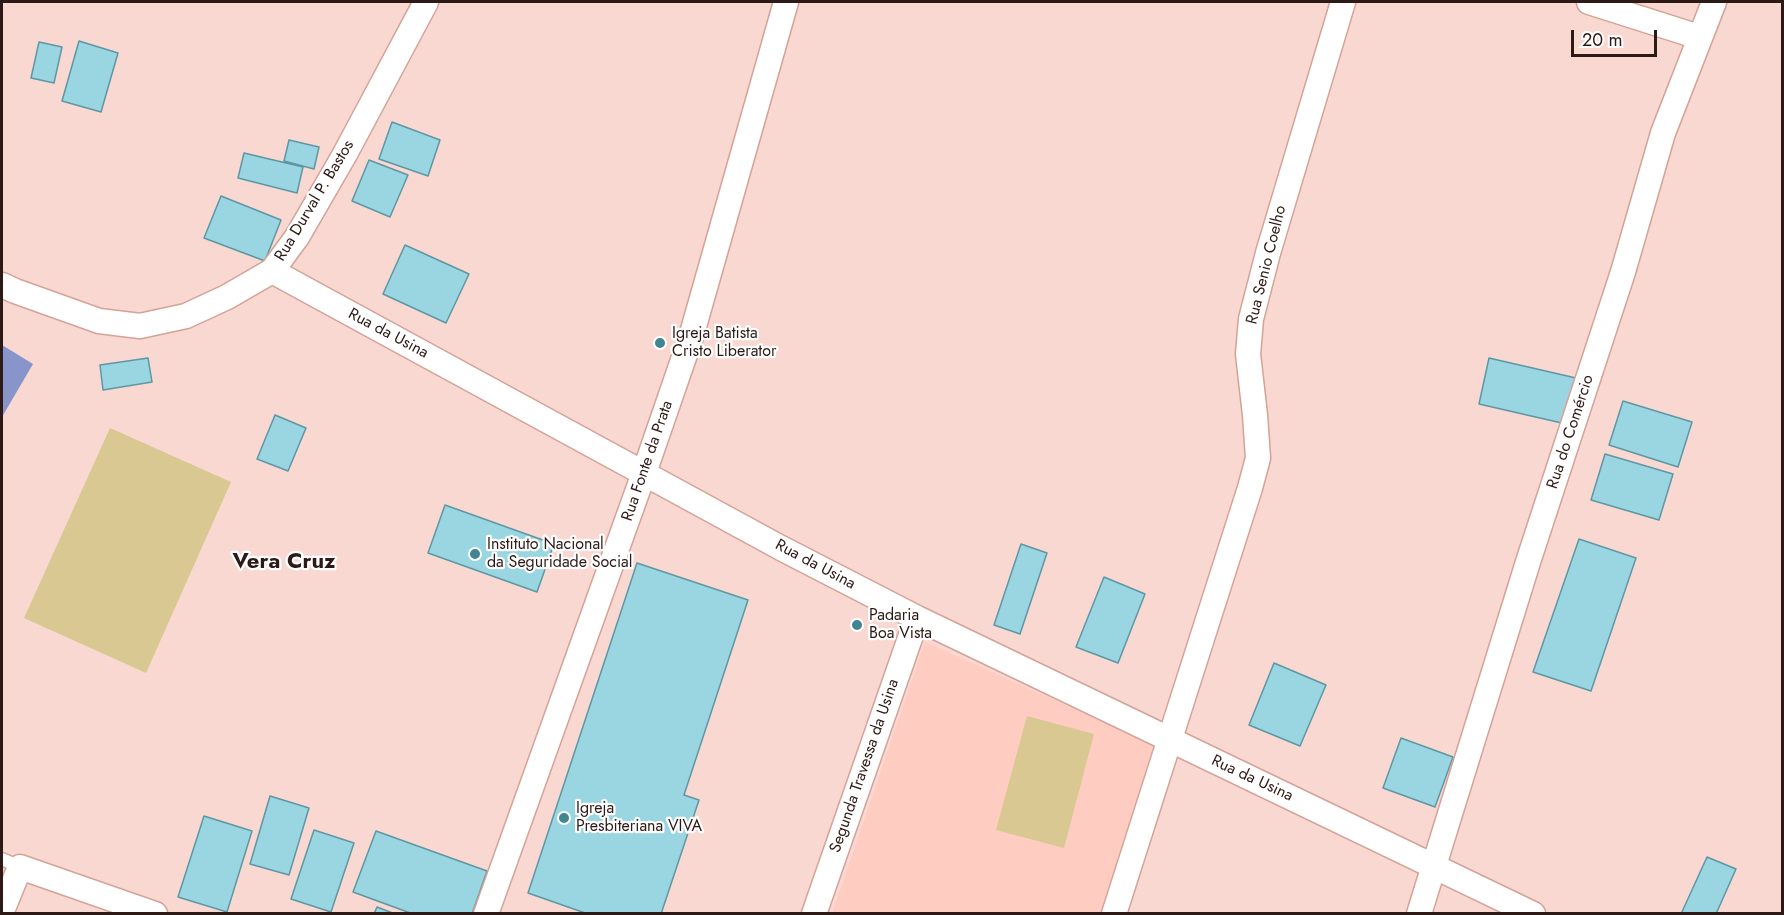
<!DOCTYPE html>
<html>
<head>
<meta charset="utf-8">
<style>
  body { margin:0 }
  #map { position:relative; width:1784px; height:915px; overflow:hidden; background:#f8d8d1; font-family:Jost,sans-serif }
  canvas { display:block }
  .frame { position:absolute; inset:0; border:3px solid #2d1a16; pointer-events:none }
  .scale { position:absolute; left:1571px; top:30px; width:86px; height:27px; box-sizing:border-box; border:3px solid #2d1a16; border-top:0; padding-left:8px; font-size:18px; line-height:21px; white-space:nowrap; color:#2d1a16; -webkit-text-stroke:4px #fff; paint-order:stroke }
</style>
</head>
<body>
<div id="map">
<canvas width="1784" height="915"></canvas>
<div class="frame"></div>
<div class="scale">20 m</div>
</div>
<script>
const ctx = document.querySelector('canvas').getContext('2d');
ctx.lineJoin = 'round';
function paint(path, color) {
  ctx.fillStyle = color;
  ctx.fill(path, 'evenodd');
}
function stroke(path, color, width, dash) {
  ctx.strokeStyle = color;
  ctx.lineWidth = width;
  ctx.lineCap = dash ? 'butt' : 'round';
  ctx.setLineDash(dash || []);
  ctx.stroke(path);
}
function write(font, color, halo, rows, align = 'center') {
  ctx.font = font + ' Jost,sans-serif';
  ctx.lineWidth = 4.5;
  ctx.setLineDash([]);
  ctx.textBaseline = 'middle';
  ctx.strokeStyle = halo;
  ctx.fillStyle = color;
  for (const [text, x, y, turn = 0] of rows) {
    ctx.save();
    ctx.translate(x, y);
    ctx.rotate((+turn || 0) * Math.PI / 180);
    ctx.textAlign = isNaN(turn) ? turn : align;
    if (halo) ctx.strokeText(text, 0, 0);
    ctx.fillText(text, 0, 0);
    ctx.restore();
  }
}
paint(new Path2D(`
  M 925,642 L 1155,745 L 1104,913 L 832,914 Z`), '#feccc1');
paint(new Path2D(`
  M 110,428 L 231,482 L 146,673 L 24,618 Z
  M 1027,716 L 1094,734 L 1064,848 L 996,830 Z`), '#d9c891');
paint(new Path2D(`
  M 2,345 L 33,364 L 2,417 Z`), '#8795cb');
const building = new Path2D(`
  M 79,41 L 118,53 L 101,112 L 62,101 Z
  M 39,42 L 62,47 L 54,83 L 31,78 Z
  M 392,122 L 440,140 L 428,176 L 379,159 Z
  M 289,140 L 319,147 L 314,169 L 284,161 Z
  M 244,153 L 303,167 L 297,193 L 238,178 Z
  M 369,160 L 408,175 L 390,217 L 352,201 Z
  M 221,196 L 281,220 L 265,261 L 204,238 Z
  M 405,245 L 469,274 L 446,323 L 383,294 Z
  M 148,358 L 152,382 L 103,390 L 100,365 Z
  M 1489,358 L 1576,378 L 1566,424 L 1479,404 Z
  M 1623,401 L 1692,422 L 1678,467 L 1609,445 Z
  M 275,415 L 306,428 L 288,471 L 257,459 Z
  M 1605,454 L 1673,474 L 1659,520 L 1591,500 Z
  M 445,505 L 554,544 L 537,592 L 428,553 Z
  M 1579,539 L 1636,558 L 1591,691 L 1533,672 Z
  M 1021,544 L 1047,553 L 1020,634 L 994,625 Z
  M 637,563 L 748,600 L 684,795 L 699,800 L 661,914 L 588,914 L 528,893 Z
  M 1104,577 L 1145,594 L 1118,663 L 1076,647 Z
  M 1274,663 L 1326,685 L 1300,746 L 1249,725 Z
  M 1401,738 L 1453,757 L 1435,807 L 1383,788 Z
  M 270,796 L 309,808 L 289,875 L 250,864 Z
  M 204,816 L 252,831 L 227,912 L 178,897 Z
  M 314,830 L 354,843 L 331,912 L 291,899 Z
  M 376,831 L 487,871 L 472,914 L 413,914 L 353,892 Z
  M 1707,857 L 1736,869 L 1716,914 L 1681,914 Z
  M 377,907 L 395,914 L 374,914 Z`);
paint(building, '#9ad5e2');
stroke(building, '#5e97a4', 1.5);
const lane = new Path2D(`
  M 2,859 L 20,867`);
const street = new Path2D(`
  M 1589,2 L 1699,37
  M 272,271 L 781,548 L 917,618 L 1533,914
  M 2,285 L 15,291 L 99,321 L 140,326 L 186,316 L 227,297 L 272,271 L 297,237 L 345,154 L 426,2
  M 2,911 L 20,867 L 155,914
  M 486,914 L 644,473 L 691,337 L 786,2
  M 814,914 L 917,618
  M 1114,914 L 1250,488 L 1258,458 L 1255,415 L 1248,354 L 1251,319 L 1268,253 L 1343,2
  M 1419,914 L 1528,562 L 1623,272 L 1663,133 L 1714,2`);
stroke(lane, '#d5a297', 15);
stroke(street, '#d5a297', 27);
stroke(lane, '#fff', 12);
stroke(street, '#fff', 24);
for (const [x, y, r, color] of [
  [660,343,6,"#418593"],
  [475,554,6,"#418593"],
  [857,625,6,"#418593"],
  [564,818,6,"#418593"]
]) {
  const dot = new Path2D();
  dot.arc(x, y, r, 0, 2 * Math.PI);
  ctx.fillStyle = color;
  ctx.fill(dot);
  stroke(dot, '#fff', 2);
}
write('16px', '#2d1a16', '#fff', [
  ["Rua Durval P. Bastos",315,201,-59],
  ["Rua Senio Coelho",1267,265,-76],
  ["Rua da Usina",388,334,28],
  ["Rua do Comércio",1571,432,-72],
  ["Rua Fonte da Prata",648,461,-71],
  ["Rua da Usina",815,565,28],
  ["Segunda Travessa da Usina",865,766,-71],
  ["Rua da Usina",1252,779,25]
]);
write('16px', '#2d1a16', '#fff', [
  ["Igreja Batista",672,334],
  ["Cristo Liberator",672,352],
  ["Instituto Nacional",487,545],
  ["da Seguridade Social",487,563],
  ["Padaria",869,616],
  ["Boa Vista",869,634],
  ["Igreja",576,809],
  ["Presbiteriana VIVA",576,827]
], 'left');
write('bold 22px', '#2d1a16', '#fff', [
  ["Vera Cruz",284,563]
]);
</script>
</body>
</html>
